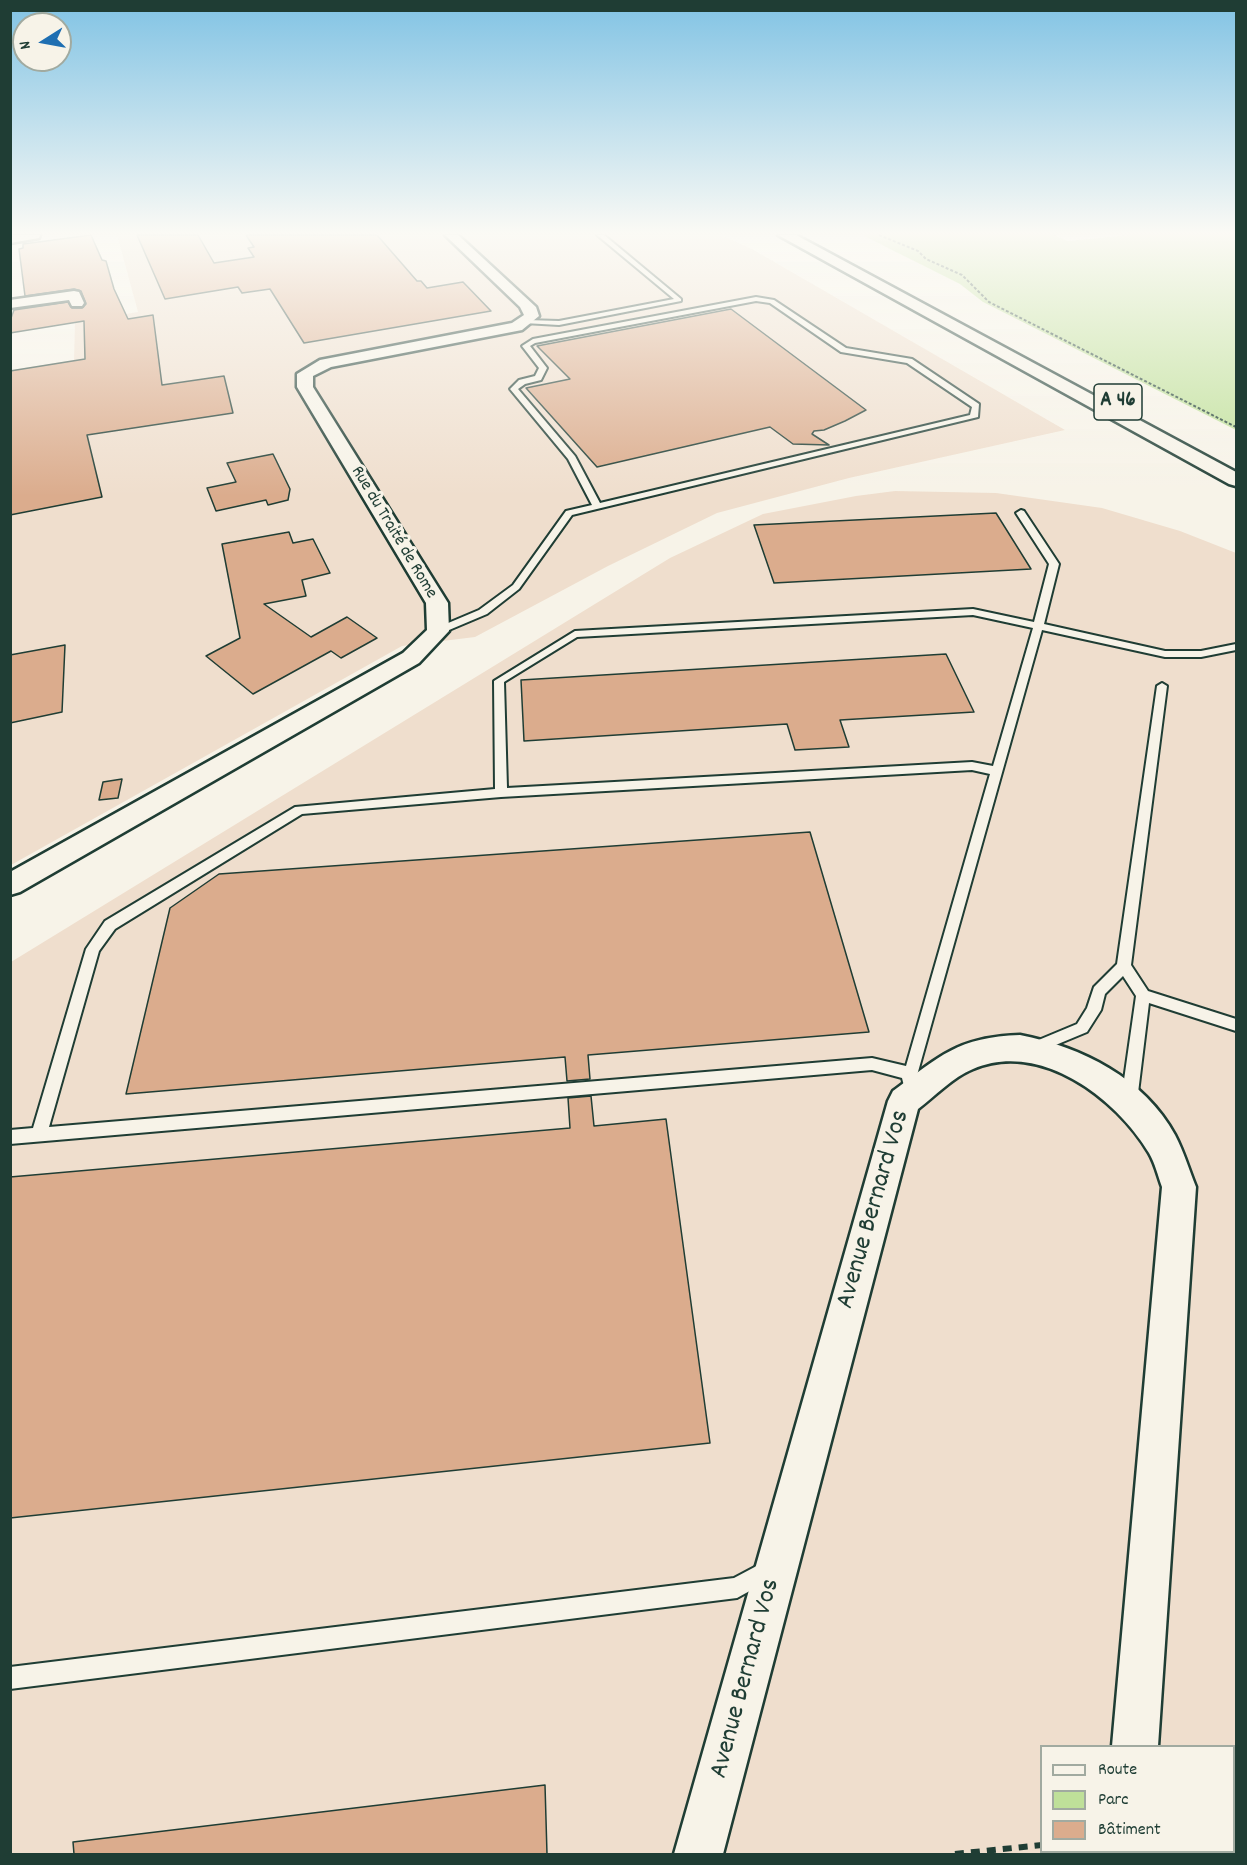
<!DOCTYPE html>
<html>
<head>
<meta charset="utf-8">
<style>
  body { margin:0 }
  #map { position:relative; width:1247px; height:1865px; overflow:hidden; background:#f7f3e8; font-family:Dekko,sans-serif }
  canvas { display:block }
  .frame { position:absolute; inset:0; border:12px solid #1f3d34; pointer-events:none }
  .legend { position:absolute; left:1040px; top:1745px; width:195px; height:108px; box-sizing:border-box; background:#f7f3e8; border:2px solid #a1aaa0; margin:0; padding:8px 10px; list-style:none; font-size:18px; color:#1f3d34 }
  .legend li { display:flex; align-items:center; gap:12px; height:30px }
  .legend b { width:30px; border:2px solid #a1aaa0 }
  .north { position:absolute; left:12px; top:12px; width:60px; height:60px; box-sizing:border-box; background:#f7f3e8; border:2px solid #a1aaa0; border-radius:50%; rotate:259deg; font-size:16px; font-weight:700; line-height:24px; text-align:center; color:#1f3d34 }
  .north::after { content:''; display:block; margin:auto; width:21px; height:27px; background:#1f6fb2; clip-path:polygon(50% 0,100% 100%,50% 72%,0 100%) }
</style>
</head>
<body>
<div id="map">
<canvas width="1247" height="1865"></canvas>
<div class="frame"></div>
<ul class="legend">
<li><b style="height:8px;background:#f7f3e8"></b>Route</li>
<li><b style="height:16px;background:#bfe099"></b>Parc</li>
<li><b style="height:16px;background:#dbac8d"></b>Bâtiment</li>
</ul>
<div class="north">N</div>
</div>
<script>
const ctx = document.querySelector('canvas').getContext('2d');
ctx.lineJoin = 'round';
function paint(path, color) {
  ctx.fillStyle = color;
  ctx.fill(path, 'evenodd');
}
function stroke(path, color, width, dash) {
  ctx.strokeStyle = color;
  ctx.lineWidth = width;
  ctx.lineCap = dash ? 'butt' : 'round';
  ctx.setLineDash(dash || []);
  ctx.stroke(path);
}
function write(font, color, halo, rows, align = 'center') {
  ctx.font = font + ' Dekko,sans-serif';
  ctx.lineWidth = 6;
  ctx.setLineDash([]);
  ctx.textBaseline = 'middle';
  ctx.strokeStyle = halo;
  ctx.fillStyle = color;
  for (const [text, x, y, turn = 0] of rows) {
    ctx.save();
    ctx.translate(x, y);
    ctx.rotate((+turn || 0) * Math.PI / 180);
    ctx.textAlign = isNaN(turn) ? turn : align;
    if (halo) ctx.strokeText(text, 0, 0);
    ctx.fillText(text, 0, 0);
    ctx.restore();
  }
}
paint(new Path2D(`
  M 117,235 L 721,235 L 752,249 L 1065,430 L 849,478 L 717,513 L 608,566 L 475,637 L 402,646 L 11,865 L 11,370 L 74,360 L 75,322 L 138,312 Z
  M 895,491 L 996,493 L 1102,508 L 1180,531 L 1236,553 L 1236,1854 L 11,1854 L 11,962 L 670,558 L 763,514 L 856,496 ZM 1042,1746 L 1234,1746 L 1234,1852 L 1042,1852 Z`), '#efdecd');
paint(new Path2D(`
  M 862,235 L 1054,235 L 1068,241 L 1129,235 L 1236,235 L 1236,430 L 983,302 L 960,284 Z`), '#bfe099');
const building = new Path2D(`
  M 91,235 L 102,260 L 106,261 L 114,289 L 128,319 L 153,315 L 162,385 L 224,376 L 233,413 L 87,435 L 102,497 L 10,515 L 10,371 L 85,359 L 84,321 L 10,333 L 10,321 L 14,310 L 68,302 L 72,308 L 82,308 L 86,304 L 81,291 L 74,289 L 25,296 L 19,249 L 23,248 L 23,244 Z
  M 137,235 L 198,235 L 214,263 L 254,257 L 248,248 L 254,247 L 246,235 L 377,235 L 417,281 L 421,281 L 427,288 L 463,282 L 491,311 L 304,343 L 270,289 L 242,293 L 238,287 L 165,299 Z
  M 731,309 L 866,410 L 845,421 L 824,430 L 814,431 L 812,434 L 829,445 L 793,444 L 770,427 L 597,467 L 526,388 L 570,379 L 537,346 Z
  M 273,454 L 290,489 L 288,500 L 268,505 L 266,500 L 216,511 L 207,488 L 236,482 L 227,463 Z
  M 996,513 L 1031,569 L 774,583 L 754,525 Z
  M 289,532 L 293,543 L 313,539 L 330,573 L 302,580 L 306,596 L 264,604 L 311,637 L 347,617 L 377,638 L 341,658 L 331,651 L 253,694 L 206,656 L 240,638 L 222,544 Z
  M 65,645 L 62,712 L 10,723 L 10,655 Z
  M 946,654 L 974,712 L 840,720 L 849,747 L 795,750 L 787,724 L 524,741 L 521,680 Z
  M 122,779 L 118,798 L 99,800 L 103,782 Z
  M 810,832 L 869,1032 L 588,1055 L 590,1079 L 567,1081 L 565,1057 L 126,1094 L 170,908 L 219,874 Z
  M 591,1096 L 594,1126 L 666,1119 L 710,1443 L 10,1518 L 10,1177 L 570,1128 L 568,1098 Z
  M 545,1785 L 547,1854 L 74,1854 L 73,1842 Z`);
paint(building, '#dbac8d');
stroke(building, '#1f3d34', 1.5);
const service = new Path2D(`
  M 597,235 L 604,235 L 681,299 L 681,301 L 559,325 L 524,323 L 526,320 L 559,321 L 674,299 Z
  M 756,297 L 774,300 L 846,348 L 912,359 L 979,404 L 978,417 L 572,515 L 519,589 L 487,614 L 442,633 L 434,633 L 434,629 L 479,610 L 513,585 L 566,511 L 592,505 L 568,459 L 510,389 L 519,380 L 535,376 L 539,368 L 522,346 L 533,339 ZM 756,301 L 770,303 L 841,352 L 907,363 L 972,407 L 970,415 L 600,503 L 575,456 L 518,389 L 525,384 L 541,380 L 547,368 L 530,346 L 535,343 Z
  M 1021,510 L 1024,511 L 1059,564 L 1044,624 L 1165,651 L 1201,651 L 1236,644 L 1236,650 L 1201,657 L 1165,657 L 1042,630 L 914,1086 L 909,1088 L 904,1086 L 902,1078 L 872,1070 L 10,1144 L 10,1130 L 33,1128 L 86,949 L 105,921 L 295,807 L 495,789 L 494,681 L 575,631 L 973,609 L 1034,622 L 1049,564 L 1016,513 ZM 973,615 L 1033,628 L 993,766 L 972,762 L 507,788 L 504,682 L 577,637 ZM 972,770 L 990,774 L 906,1066 L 872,1058 L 49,1127 L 99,951 L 115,929 L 302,814 L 501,797 Z
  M 1162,683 L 1167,686 L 1131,965 L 1148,991 L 1236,1019 L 1236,1031 L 1149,1003 L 1137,1101 L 1134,1106 L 1129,1108 L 1124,1106 L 1121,1101 L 1136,996 L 1123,976 L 1105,994 L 1101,1010 L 1087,1032 L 1034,1054 L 1029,1052 L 1027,1048 L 1029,1044 L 1077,1024 L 1087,1008 L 1094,987 L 1117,964 L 1157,686 Z
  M 766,1561 L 773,1564 L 776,1571 L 773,1578 L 737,1598 L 10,1689 L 10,1667 L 734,1578 Z`);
const minor = new Path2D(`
  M 10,235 L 40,235 L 39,238 L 10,243 Z
  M 445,235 L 458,235 L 536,307 L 539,316 L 522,330 L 331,367 L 313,376 L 313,387 L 448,603 L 449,631 L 419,663 L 20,892 L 10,895 L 10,872 L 403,653 L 427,630 L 426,603 L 297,387 L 297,374 L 320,360 L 512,323 L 524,315 L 520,307 Z
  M 74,291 L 79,292 L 84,303 L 82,306 L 72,306 L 69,300 L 10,308 L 10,300 Z
  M 1020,1035 C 1082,1047 1144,1078 1175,1135 C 1184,1152 1189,1170 1196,1187 L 1158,1746 L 1112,1746 L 1162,1187 C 1158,1176 1155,1163 1149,1153 C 1116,1098 1040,1040 973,1069 C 953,1077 935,1096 918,1109 L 723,1854 L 674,1854 L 888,1101 L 893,1091 C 940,1056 958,1037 1020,1035 Z
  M 1102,1852 L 1151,1852 L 1152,1854 L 1103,1854 Z`);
const motorway = new Path2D(`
  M 778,235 L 796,235 L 1236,472 L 1236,486 L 1229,484 Z`);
stroke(service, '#1f3d34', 4);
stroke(minor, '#1f3d34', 5);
stroke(motorway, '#1f3d34', 5);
stroke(new Path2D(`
  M 879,235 L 918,251 L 926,259 L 962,275 L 989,302 L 1236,427`), '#1f3d34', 2, [3, 2]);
stroke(new Path2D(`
  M 955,1854 L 1042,1845`), '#1f3d34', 6, [9, 7]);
paint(service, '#f7f3e8');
paint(minor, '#f7f3e8');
paint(motorway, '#f7f3e8');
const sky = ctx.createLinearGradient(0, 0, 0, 496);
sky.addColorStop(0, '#81c3e4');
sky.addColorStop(0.47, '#fbfaf5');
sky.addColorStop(1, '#fbfaf500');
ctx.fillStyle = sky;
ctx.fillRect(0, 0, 1247, 496);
write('18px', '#1f3d34', '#f7f3e8', [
  ["Rue du Traité de Rome",393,533,59]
]);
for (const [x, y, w] of [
  [1118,402,48]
]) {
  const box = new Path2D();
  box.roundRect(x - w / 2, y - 18, w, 36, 4.5);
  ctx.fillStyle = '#f7f3e8';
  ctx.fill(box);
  stroke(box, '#1f3d34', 1.5);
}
write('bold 21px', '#1f3d34', null, [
  ["A 46",1118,402]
]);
write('27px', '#1f3d34', '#f7f3e8', [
  ["Avenue Bernard Vos",875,1210,-74],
  ["Avenue Bernard Vos",747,1679,-75]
]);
</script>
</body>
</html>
